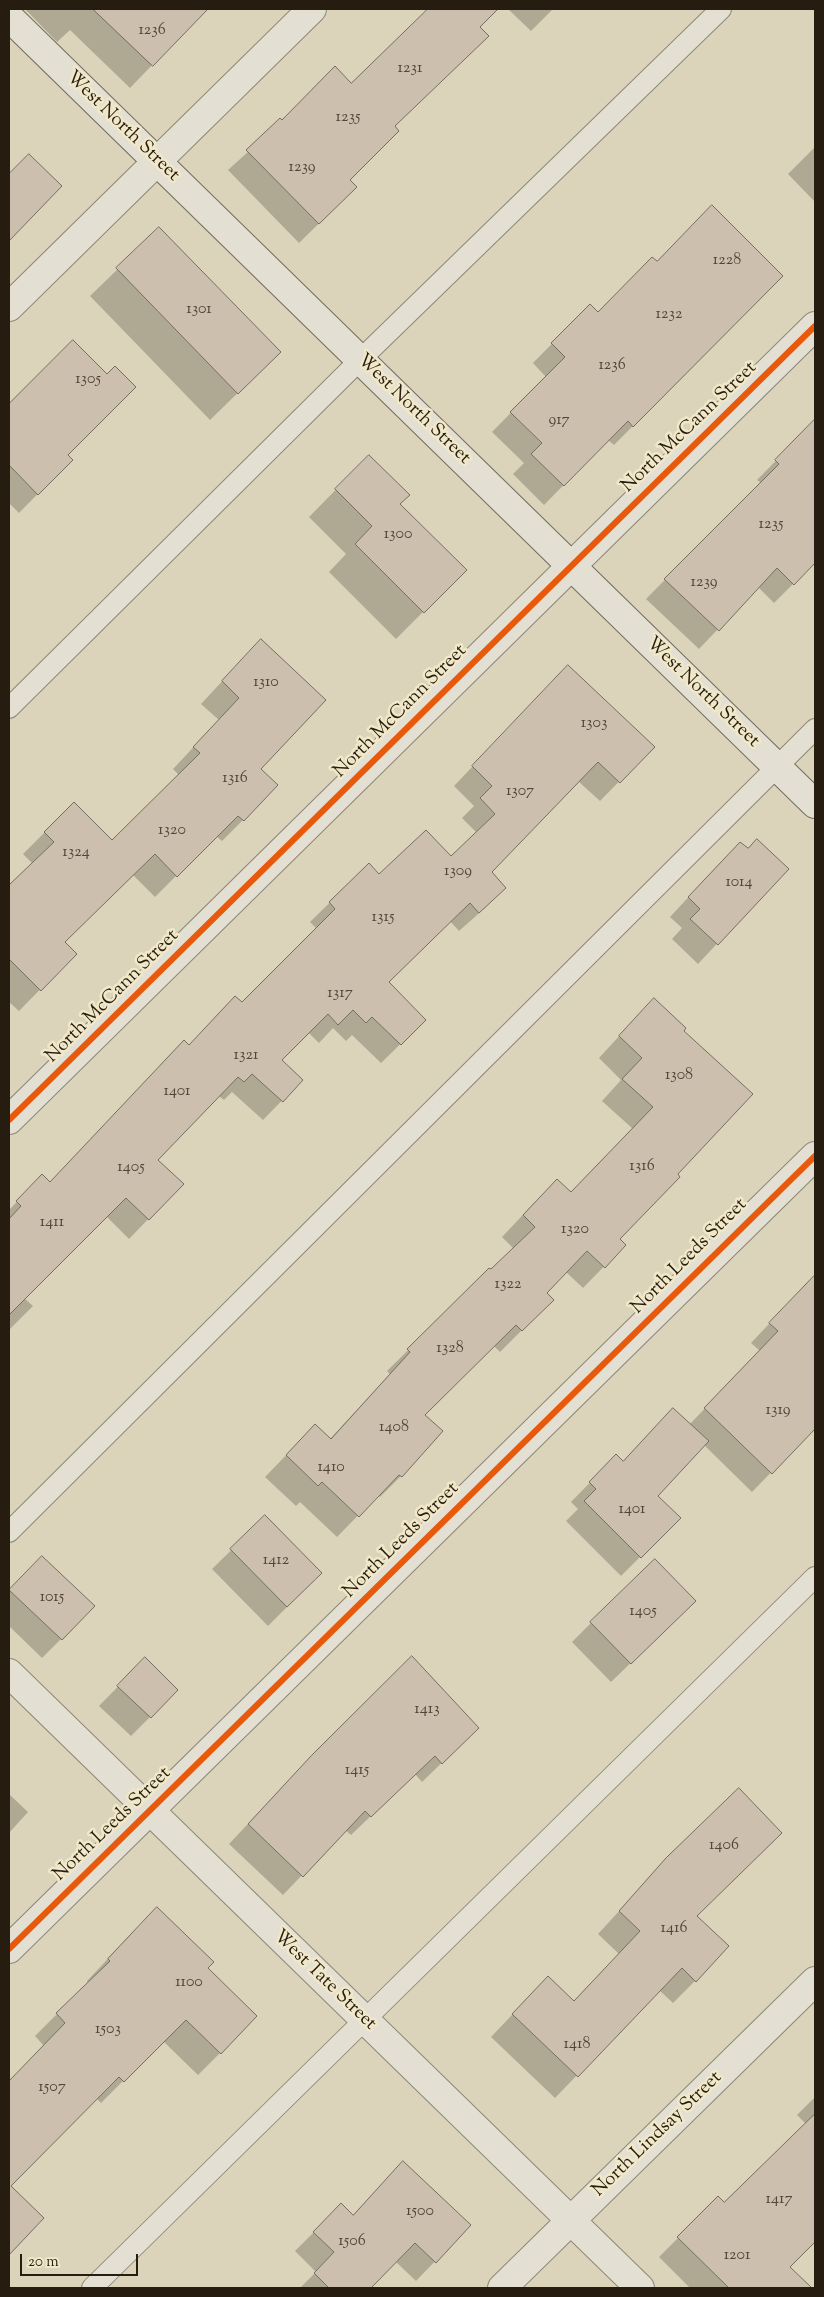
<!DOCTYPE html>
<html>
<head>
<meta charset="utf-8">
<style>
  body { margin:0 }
  #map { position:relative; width:824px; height:2297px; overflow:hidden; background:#dbd4ba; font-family:"Sorts Mill Goudy",serif }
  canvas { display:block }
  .frame { position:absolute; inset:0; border:10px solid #261c10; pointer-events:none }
  .scale { position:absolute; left:20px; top:2254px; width:118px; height:22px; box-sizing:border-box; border:2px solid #261c10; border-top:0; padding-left:6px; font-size:15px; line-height:18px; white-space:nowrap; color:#261c10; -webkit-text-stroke:4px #f1e8c9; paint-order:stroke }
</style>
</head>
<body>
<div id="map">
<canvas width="824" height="2297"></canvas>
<div class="frame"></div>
<div class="scale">20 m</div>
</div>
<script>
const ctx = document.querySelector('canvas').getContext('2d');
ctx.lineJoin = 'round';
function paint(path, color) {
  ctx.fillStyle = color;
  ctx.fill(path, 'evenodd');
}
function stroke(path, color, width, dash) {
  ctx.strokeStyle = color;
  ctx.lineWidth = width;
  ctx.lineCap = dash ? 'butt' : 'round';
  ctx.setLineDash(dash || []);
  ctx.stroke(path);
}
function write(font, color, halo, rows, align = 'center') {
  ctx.font = font + ' "Sorts Mill Goudy",serif';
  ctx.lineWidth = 5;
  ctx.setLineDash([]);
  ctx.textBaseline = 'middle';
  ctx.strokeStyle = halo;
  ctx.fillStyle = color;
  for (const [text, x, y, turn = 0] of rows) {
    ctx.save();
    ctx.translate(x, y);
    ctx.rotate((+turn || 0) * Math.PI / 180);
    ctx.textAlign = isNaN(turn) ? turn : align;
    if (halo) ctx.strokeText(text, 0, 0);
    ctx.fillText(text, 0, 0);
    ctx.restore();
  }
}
paint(new Path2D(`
  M 25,9 L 202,9 L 204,11 L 130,88 L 70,30 L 57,42 Z
  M 432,9 L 496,9 L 349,180 L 356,187 L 299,243 L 228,170 L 282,121 L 351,85 Z
  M 508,9 L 553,9 L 531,31 Z
  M 815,147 L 815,202 L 788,174 Z
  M 29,156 L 61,186 L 9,239 L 9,175 Z
  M 159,229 L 252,379 L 210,420 L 90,296 Z
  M 782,276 L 614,445 L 608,440 L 544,505 L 513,474 L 524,463 L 492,432 L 546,377 L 533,363 L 590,305 L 598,313 Z
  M 73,341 L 67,455 L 71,460 L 19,513 L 9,503 L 9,404 Z
  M 812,424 L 815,427 L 815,562 L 774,603 L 758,587 L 699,649 L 646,599 L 761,483 L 757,480 Z
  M 369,456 L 399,504 L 465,570 L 396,639 L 329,572 L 346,554 L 309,517 Z
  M 240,662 L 259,769 L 243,820 L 222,841 L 216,836 L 155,897 L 133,875 L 63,942 L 75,954 L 19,1011 L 9,1002 L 9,887 L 33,864 L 23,854 L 74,803 L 112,842 L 179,775 L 173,769 L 219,720 L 201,704 Z
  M 549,686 L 653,747 L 600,801 L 578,781 L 490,872 L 486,907 L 459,931 L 450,921 L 387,983 L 425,1020 L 381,1063 L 352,1035 L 346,1041 L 333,1028 L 319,1043 L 308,1032 L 280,1060 L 302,1080 L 263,1120 L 232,1092 L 224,1100 L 219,1096 L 157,1160 L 182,1184 L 129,1239 L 106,1216 L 24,1298 L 33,1306 L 9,1330 L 9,1210 L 42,1176 L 50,1183 L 188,1046 L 242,1004 L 317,929 L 310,922 L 368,865 L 379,876 L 451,857 L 477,833 L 462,818 L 474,806 L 454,786 Z
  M 748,850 L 787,869 L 698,964 L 672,939 L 682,928 L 670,917 L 721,862 Z
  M 633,1021 L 685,1028 L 618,1239 L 625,1245 L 583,1288 L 566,1272 L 546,1293 L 531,1321 L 500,1352 L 494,1346 L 423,1415 L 401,1476 L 380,1497 L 378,1495 L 337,1537 L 300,1502 L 296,1506 L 265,1477 L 294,1447 L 330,1439 L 390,1374 L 387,1371 L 489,1270 L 491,1271 L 514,1249 L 502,1237 L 535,1202 L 570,1194 L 633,1129 L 602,1101 L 621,1080 L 599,1058 Z
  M 815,1275 L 815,1379 L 804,1391 L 815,1402 L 815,1427 L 752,1492 L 704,1445 L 657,1496 L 679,1518 L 621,1576 L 566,1521 L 578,1509 L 571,1502 L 616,1456 L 623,1462 L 689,1425 L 760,1351 L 751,1343 Z
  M 265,1517 L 321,1573 L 268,1626 L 212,1569 Z
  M 23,1576 L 61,1639 L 42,1658 L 9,1626 L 9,1592 Z
  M 675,1620 L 611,1682 L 572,1642 L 591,1623 Z
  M 145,1659 L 177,1690 L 131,1736 L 99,1706 Z
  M 458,1747 L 422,1782 L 415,1774 L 351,1835 L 345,1830 L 283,1895 L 229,1844 L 292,1777 Z
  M 9,1794 L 28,1812 L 9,1833 Z
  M 667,1859 L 695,1916 L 695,1981 L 673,2003 L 659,1990 L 555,2098 L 491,2037 L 548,1977 L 573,2002 L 619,1954 L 598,1934 Z
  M 135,1930 L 206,1968 L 220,2053 L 198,2075 L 163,2041 L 101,2103 L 96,2098 L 10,2186 L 43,2218 L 9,2253 L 9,2082 L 44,2046 L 35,2036 L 88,1983 L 87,1981 Z
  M 815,2097 L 815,2241 L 789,2267 L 796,2274 L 782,2288 L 690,2288 L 659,2257 L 718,2198 L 724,2203 L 806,2124 L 797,2115 Z
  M 341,2205 L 352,2216 L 470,2225 L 416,2281 L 395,2261 L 369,2288 L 300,2288 L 316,2272 L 295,2251 Z`), '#0003');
const building = new Path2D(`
  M 93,9 L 208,9 L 153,66 Z
  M 428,9 L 498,9 L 480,27 L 489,36 L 395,126 L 399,131 L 350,180 L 357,187 L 319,224 L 246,150 L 280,118 L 282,120 L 335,66 L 351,83 Z
  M 29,154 L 62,186 L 9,241 L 9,174 Z
  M 712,205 L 783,276 L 633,427 L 628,421 L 564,486 L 531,454 L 542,443 L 510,412 L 565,357 L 551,343 L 590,304 L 598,312 L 652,257 L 657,261 Z
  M 159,227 L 281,352 L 238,394 L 116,268 Z
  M 73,340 L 107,374 L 115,366 L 136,387 L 68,455 L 73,460 L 38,495 L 9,465 L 9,404 Z
  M 815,419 L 815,563 L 794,585 L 777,568 L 719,631 L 664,579 L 779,464 L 775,460 Z
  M 369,455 L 410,495 L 400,504 L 467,570 L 424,613 L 355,544 L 372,526 L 335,489 Z
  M 261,639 L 326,700 L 261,769 L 278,785 L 244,821 L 238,816 L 177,877 L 155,854 L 65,942 L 77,954 L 41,991 L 9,959 L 9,885 L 54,842 L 44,832 L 74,802 L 112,840 L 200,753 L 193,747 L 239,698 L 222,681 Z
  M 568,665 L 655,747 L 620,783 L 598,762 L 492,872 L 506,888 L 479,913 L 470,903 L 389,982 L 426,1020 L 401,1045 L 372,1017 L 366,1023 L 353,1010 L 338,1025 L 328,1014 L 282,1060 L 303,1080 L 283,1102 L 252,1074 L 244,1082 L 238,1077 L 158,1160 L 184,1184 L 149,1220 L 126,1198 L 9,1315 L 9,1219 L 21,1206 L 16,1201 L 42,1174 L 50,1182 L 184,1040 L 189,1045 L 235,996 L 242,1002 L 335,909 L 329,902 L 369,863 L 379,874 L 426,830 L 451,856 L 495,814 L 480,798 L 492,786 L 472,766 Z
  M 757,839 L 789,869 L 718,945 L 690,919 L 700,909 L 688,897 L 740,842 L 748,848 Z
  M 654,998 L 686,1028 L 684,1031 L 753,1094 L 678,1174 L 680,1177 L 620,1239 L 626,1245 L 605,1268 L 587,1251 L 547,1293 L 554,1300 L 522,1331 L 516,1325 L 425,1415 L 443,1431 L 402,1477 L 399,1475 L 359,1517 L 322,1482 L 318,1486 L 286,1455 L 315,1424 L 331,1439 L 410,1352 L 407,1349 L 489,1268 L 491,1269 L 535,1227 L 523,1215 L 557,1179 L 571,1192 L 653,1107 L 622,1079 L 642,1058 L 619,1036 Z
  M 815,1275 L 815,1429 L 772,1474 L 704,1408 L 778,1331 L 769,1323 Z
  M 673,1408 L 709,1441 L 658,1496 L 681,1518 L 641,1558 L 584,1501 L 596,1489 L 589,1482 L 616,1454 L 623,1461 Z
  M 265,1515 L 322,1573 L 287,1607 L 230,1549 Z
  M 42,1556 L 95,1606 L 62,1640 L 9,1590 Z
  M 655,1559 L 696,1601 L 631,1664 L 590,1622 Z
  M 412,1656 L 479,1728 L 442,1764 L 435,1756 L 371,1817 L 365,1811 L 303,1877 L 248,1824 L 311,1756 Z
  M 145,1657 L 178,1690 L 151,1718 L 117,1686 Z
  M 739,1788 L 782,1833 L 697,1916 L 729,1946 L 696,1982 L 682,1968 L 578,2077 L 512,2014 L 548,1976 L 574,2001 L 640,1931 L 619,1911 L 666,1858 Z
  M 157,1907 L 214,1962 L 208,1968 L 257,2016 L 221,2054 L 186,2020 L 124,2082 L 119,2077 L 11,2186 L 44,2218 L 9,2255 L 9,2081 L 65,2023 L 56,2013 L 110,1961 L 108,1959 Z
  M 815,2114 L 815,2242 L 790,2267 L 812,2288 L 729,2288 L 677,2237 L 718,2196 L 724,2202 Z
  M 403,2161 L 471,2225 L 436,2263 L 415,2243 L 371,2288 L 329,2288 L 314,2273 L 334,2252 L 313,2232 L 341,2203 L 353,2215 Z`);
paint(building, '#cdbfad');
stroke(building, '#746e60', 1);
const lane = new Path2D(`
  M 9,708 L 361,359 L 721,9
  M 9,1532 L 815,729
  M 92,2288 L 815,1577`);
const street = new Path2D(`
  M 9,307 L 312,9
  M 9,1120 L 815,326
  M 9,1673 L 640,2288
  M 9,1949 L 815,1156
  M 502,2288 L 815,1981`);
const secondary = new Path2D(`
  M 9,17 L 815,804`);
stroke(lane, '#8d8877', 22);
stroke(street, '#8d8877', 30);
stroke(secondary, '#746e60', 30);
stroke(lane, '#e3dfd2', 20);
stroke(street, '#e3dfd2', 28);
stroke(secondary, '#e3dfd2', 28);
stroke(new Path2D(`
  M 9,1120 L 815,326
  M 9,1949 L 815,1156`), '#e8590c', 6);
write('16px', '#504537', null, [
  ["1236",152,31],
  ["1231",410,69],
  ["1235",348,118],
  ["1239",302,168],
  ["1228",727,261],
  ["1301",199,310],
  ["1232",669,315],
  ["1236",612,366],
  ["1305",88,380],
  ["917",559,421],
  ["1235",771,525],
  ["1300",398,535],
  ["1239",704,583],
  ["1310",266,683],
  ["1303",594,724],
  ["1316",235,779],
  ["1307",520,792],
  ["1320",172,831],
  ["1324",76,853],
  ["1309",458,872],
  ["1014",739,883],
  ["1315",383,918],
  ["1317",340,994],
  ["1321",246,1056],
  ["1308",679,1076],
  ["1401",177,1092],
  ["1316",642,1167],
  ["1405",131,1168],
  ["1411",52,1223],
  ["1320",575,1230],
  ["1322",508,1285],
  ["1328",450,1349],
  ["1319",778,1411],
  ["1408",394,1428],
  ["1410",331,1468],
  ["1401",632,1510],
  ["1412",276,1561],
  ["1015",52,1598],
  ["1405",643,1612],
  ["1413",427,1710],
  ["1415",357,1771],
  ["1406",724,1846],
  ["1416",674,1929],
  ["1100",189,1983],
  ["1503",108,2030],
  ["1418",577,2045],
  ["1507",52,2088],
  ["1417",779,2200],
  ["1500",420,2212],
  ["1506",352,2242],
  ["1201",737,2256]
]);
write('19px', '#261c10', '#f1e8c9', [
  ["West North Street",122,127,44],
  ["West North Street",413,410,44],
  ["North McCann Street",690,428,-44],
  ["West North Street",702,693,44],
  ["North McCann Street",401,712,-45],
  ["North McCann Street",113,997,-45],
  ["North Leeds Street",690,1257,-45],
  ["North Leeds Street",402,1541,-45],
  ["North Leeds Street",113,1825,-44],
  ["West Tate Street",324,1981,44],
  ["North Lindsay Street",658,2135,-44]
]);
</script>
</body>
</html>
